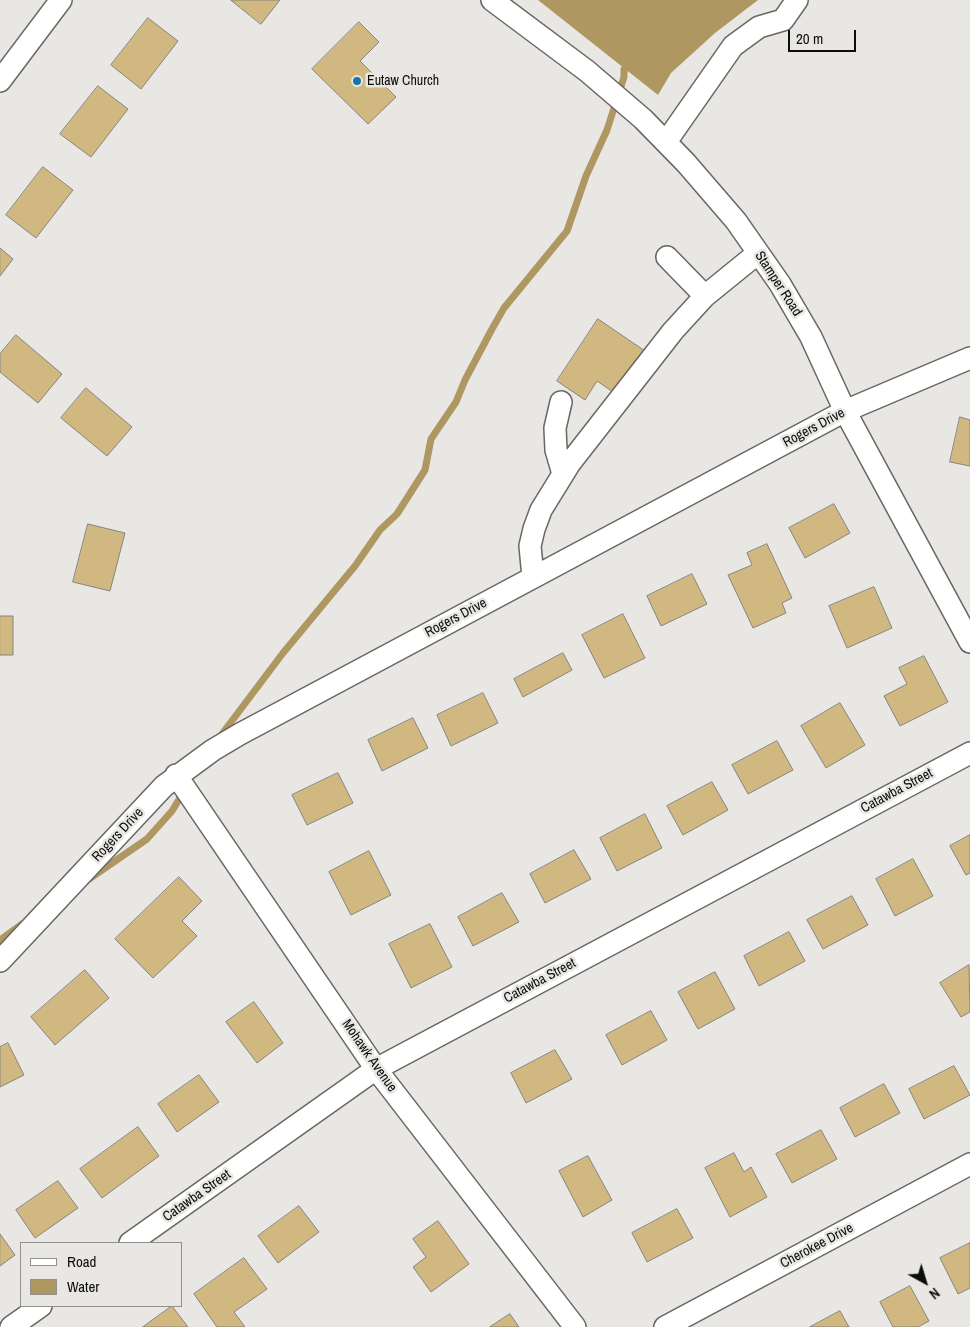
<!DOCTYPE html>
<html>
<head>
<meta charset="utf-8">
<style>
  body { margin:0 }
  #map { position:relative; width:970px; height:1327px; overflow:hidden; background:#e9e7e3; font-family:"Archivo Narrow",sans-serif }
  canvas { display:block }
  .legend { position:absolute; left:20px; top:1242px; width:162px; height:65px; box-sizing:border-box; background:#e9e7e3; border:1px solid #91908d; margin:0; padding:6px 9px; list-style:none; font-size:15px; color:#0d0d0b }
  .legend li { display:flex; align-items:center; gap:10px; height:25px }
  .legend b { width:25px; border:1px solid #91908d }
  .north { position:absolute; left:900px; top:1257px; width:50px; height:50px; -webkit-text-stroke:4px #e9e7e3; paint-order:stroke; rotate:141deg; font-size:14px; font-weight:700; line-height:20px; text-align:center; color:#0d0d0b }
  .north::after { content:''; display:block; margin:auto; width:18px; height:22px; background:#0d0d0b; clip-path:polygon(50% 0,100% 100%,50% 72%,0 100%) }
  .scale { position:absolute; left:788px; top:30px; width:68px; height:22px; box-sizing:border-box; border:2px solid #0d0d0b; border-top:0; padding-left:6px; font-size:15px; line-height:18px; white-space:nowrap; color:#0d0d0b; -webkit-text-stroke:4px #e9e7e3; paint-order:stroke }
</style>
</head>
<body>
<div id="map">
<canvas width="970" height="1327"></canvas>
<ul class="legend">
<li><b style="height:6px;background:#fff"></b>Road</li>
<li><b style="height:14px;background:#af9761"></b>Water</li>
</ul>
<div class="north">N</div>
<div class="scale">20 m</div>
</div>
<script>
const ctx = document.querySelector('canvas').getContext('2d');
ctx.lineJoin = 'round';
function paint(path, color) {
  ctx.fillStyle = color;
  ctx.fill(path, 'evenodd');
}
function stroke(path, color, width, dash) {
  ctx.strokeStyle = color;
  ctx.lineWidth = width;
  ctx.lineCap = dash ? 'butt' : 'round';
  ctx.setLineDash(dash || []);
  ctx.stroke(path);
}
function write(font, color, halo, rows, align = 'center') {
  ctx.font = font + ' "Archivo Narrow",sans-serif';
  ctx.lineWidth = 5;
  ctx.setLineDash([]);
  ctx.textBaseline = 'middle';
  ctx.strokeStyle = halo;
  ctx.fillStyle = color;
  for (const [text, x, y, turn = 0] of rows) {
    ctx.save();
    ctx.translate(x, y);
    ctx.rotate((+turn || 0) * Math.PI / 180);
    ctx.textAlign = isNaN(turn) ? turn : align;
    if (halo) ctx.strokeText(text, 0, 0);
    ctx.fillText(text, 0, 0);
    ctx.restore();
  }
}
paint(new Path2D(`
  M 538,0 L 758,0 L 715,33 L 671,73 L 658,95 Z`), '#af9761');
stroke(new Path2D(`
  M 219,738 L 283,653 L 355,566 L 380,530 L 397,514 L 425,470 L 431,439 L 456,402 L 465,380 L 492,329 L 504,308 L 567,231 L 586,176 L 607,130 L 624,77 L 624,69 L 631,67
  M 89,879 L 147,839 L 172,811 L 183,793
  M 0,940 L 22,924`), '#af9761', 7);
const building = new Path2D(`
  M 231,0 L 280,0 L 261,24 Z
  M 148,18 L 178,41 L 141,89 L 111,65 Z
  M 359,22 L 379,42 L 360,61 L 396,97 L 368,124 L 312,69 Z
  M 98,86 L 128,109 L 91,157 L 60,134 Z
  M 43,167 L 73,190 L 36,238 L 6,215 Z
  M 0,248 L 13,259 L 0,276 Z
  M 598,319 L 645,351 L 616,394 L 597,381 L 585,400 L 557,381 Z
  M 16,335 L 62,374 L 38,403 L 0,372 L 0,354 Z
  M 86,388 L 132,427 L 107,456 L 61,418 Z
  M 960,417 L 970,420 L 970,466 L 950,462 Z
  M 834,504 L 850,533 L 805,558 L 789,528 Z
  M 88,524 L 125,533 L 110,591 L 73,582 Z
  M 767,544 L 792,598 L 782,603 L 786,613 L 753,628 L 728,575 L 752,565 L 747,553 Z
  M 692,574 L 707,604 L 661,626 L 647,596 Z
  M 874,587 L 892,628 L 847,648 L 829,606 Z
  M 623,614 L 645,658 L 604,678 L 582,635 Z
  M 0,616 L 13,616 L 13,655 L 0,655 Z
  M 563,653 L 572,670 L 523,697 L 514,679 Z
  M 924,656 L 948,702 L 900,726 L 884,696 L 907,684 L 899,668 Z
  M 483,693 L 498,723 L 451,746 L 437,715 Z
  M 840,703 L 865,745 L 826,768 L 801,726 Z
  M 413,718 L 428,748 L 382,771 L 368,740 Z
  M 777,741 L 793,770 L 748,794 L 732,765 Z
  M 338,773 L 353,803 L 307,825 L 292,795 Z
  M 712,782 L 728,810 L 683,835 L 667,806 Z
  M 645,814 L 662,848 L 617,871 L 600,838 Z
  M 970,835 L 970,873 L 966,875 L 950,846 Z
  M 574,850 L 591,879 L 545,903 L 530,874 Z
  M 369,851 L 391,895 L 351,915 L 329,872 Z
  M 913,859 L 933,896 L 895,916 L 876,879 Z
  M 179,877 L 202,901 L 182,921 L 197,936 L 153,978 L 115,939 Z
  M 502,893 L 519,922 L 473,946 L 458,917 Z
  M 852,896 L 868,925 L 823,949 L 807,920 Z
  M 430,924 L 452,967 L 411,988 L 389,944 Z
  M 789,932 L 805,961 L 759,986 L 744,956 Z
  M 969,965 L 970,1012 L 961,1017 L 940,983 Z
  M 85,970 L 109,998 L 55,1045 L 31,1017 Z
  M 715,972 L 735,1009 L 698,1029 L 678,992 Z
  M 254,1002 L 283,1043 L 257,1063 L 226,1022 Z
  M 651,1011 L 667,1040 L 622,1065 L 606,1035 Z
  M 8,1043 L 24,1075 L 0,1087 L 0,1047 Z
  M 555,1050 L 572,1079 L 526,1103 L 511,1073 Z
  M 954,1066 L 970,1095 L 924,1119 L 909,1089 Z
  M 199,1075 L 219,1102 L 177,1132 L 158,1104 Z
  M 884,1084 L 900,1113 L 855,1137 L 840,1108 Z
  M 138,1127 L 159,1156 L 102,1198 L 80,1169 Z
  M 821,1130 L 837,1159 L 792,1183 L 776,1154 Z
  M 734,1153 L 744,1172 L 751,1167 L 767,1197 L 730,1217 L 705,1168 Z
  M 588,1156 L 612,1200 L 583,1217 L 559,1171 Z
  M 58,1181 L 78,1208 L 35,1238 L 16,1210 Z
  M 299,1206 L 319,1232 L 278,1263 L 258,1236 Z
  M 677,1209 L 693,1238 L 647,1262 L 632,1233 Z
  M 438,1221 L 469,1264 L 431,1292 L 413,1267 L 426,1257 L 413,1239 Z
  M 0,1234 L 15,1255 L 0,1266 Z
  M 970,1243 L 970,1288 L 958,1294 L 940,1258 Z
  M 244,1258 L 267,1289 L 234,1312 L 245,1327 L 217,1327 L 194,1294 Z
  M 910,1286 L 929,1321 L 918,1327 L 893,1327 L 880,1302 Z
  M 172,1306 L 188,1327 L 143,1327 Z
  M 840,1311 L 849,1327 L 810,1327 Z
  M 510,1314 L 519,1327 L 490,1327 Z`);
paint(building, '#d0b880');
stroke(building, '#868480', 1);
const minor = new Path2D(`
  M 492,0 L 587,71 L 643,119 L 686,163 L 736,221 L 780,284 L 811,337 L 845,411 L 970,642
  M 0,81 L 61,0
  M 666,142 L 733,46 L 759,27 L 783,20 L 797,0
  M 667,257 L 705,296
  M 561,402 L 555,428 L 556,450 L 563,474
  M 533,577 L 530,546 L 534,529 L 541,510 L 570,463 L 673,331 L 705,296 L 758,253
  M 176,775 L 376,1069 L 575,1327
  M 0,961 L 164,786 L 213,750 L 240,734 L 845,411 L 970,358
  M 130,1243 L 376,1069 L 970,753
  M 11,1327 L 41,1306
  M 665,1327 L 970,1164`);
stroke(minor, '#696764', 24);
stroke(minor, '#fff', 21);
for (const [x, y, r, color] of [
  [357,81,5,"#1a75a3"]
]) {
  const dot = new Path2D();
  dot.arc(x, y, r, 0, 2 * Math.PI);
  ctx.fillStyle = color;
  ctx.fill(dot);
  stroke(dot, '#e9e7e3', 2);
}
write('14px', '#0d0d0b', '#e9e7e3', [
  ["Eutaw Church",367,81]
], 'left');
write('14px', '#0d0d0b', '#e9e7e3', [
  ["Stamper Road",778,284,57],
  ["Rogers Drive",814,428,-28],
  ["Rogers Drive",456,618,-28],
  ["Catawba Street",897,791,-28],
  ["Rogers Drive",118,835,-47],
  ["Catawba Street",540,981,-28],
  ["Mohawk Avenue",369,1056,55],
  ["Catawba Street",197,1196,-35],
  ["Cherokee Drive",817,1246,-28]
]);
</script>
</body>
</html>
